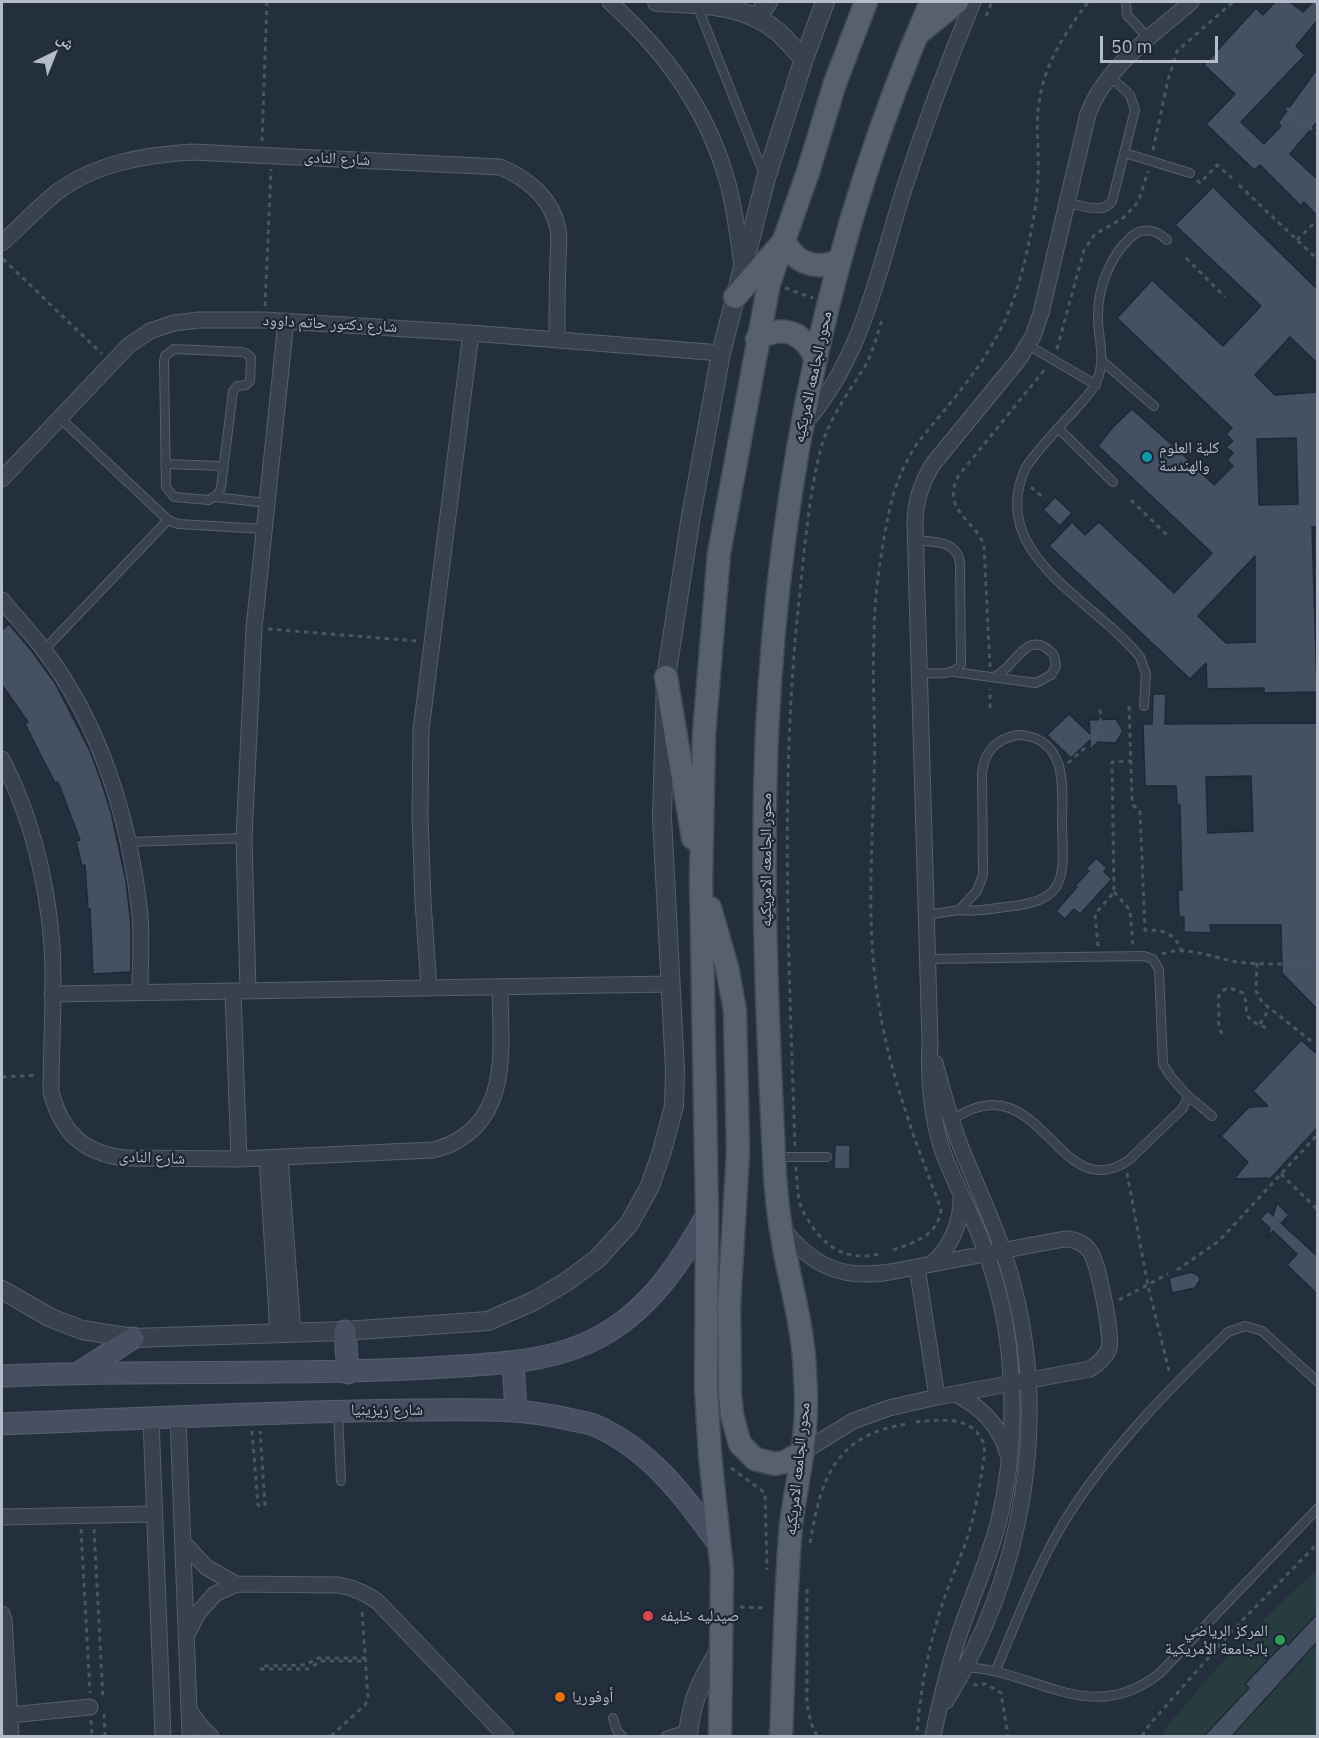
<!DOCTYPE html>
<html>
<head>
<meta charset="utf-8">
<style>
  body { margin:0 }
  #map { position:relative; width:1319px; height:1738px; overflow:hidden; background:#242f3e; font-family:"IBM Plex Sans","Noto Naskh Arabic",sans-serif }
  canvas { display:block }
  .frame { position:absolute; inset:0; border:3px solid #b4bcc9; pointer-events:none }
  .north { position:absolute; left:24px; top:24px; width:60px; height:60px; -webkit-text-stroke:4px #1d2633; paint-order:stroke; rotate:43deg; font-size:16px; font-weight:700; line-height:24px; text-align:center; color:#b4bcc9 }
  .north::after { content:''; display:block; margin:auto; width:21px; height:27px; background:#b4bcc9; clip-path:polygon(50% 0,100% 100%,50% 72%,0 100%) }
  .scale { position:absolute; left:1100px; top:36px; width:118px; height:27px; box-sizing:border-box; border:3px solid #b4bcc9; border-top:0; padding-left:8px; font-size:18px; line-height:21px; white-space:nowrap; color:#b4bcc9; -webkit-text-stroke:4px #1d2633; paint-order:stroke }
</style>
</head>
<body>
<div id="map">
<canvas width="1319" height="1738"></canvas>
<div class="frame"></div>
<div class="north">ش</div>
<div class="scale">50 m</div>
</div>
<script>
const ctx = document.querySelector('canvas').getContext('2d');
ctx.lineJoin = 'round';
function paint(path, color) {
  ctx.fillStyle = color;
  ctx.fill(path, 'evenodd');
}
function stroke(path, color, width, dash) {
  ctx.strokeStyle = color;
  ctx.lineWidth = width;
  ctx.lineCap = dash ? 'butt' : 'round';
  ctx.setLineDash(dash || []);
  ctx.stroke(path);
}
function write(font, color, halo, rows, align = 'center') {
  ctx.font = font + ' "IBM Plex Sans","Noto Naskh Arabic",sans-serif';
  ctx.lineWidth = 4.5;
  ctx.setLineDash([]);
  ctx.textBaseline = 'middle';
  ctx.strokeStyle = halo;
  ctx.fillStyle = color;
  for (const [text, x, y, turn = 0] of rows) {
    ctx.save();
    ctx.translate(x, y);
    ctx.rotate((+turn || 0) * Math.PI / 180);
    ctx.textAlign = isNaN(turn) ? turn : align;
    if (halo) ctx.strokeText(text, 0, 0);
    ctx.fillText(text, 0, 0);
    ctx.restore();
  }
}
paint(new Path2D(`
  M 1317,1570 L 1317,1736 L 1160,1736 C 1207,1675 1260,1621 1317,1570 Z`), '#263c3f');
const building = new Path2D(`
  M 1275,2 L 1290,2 L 1303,12 L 1313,2 L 1317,2 L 1317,21 L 1296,46 L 1305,55 L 1241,122 L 1264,144 L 1281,126 L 1278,123 L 1317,69 L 1317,122 L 1290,154 L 1317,179 L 1317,216 L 1304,202 L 1301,206 L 1260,165 L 1254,170 L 1206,124 L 1235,94 L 1204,65 L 1256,8 L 1263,15 Z
  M 1213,187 L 1317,289 L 1317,363 L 1290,337 L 1255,375 L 1275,395 L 1317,392 L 1317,527 L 1312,527 L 1317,692 L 1264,693 L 1264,688 L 1207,689 L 1206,663 L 1190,679 L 1049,546 L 1072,522 L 1085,535 L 1099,522 L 1174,593 L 1212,553 L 1098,446 L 1113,427 L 1132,409 L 1178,450 L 1214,485 L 1233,466 L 1227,460 L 1233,453 L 1226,447 L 1233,441 L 1226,434 L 1232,428 L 1117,318 L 1152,280 L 1223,346 L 1261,306 L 1175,225 ZM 1296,438 L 1298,504 L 1259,505 L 1257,439 ZM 1255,556 L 1255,642 L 1226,643 L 1198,616 Z
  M 1055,497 L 1072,513 L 1060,526 L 1043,510 Z
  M 9,624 L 31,650 L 55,683 L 90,751 L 100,778 L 111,812 L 126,881 L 131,925 L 131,972 L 93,974 L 90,909 L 88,909 L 85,865 L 82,866 L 76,841 L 80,840 L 58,782 L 55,783 L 25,724 L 28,722 L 2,685 L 2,630 Z
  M 1153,694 L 1166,694 L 1165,724 L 1317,723 L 1317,1009 L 1282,973 L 1281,925 L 1210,925 L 1211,933 L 1184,932 L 1184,917 L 1179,917 L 1178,890 L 1182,890 L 1180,805 L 1177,805 L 1176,786 L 1145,786 L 1143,724 L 1152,724 ZM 1251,776 L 1253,831 L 1208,833 L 1206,777 Z
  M 1069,714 L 1090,734 L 1089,720 L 1116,719 L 1123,731 L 1116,743 L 1098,742 L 1090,750 L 1090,740 L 1071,758 L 1047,735 Z
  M 1096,858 L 1107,868 L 1104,872 L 1112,879 L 1080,914 L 1074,909 L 1065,919 L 1056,911 L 1077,887 L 1075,886 L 1089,871 L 1086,869 Z
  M 1301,1040 L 1317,1054 L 1317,1128 L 1271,1178 L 1234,1179 L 1248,1162 L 1221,1136 L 1249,1107 L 1268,1106 L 1253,1091 Z
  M 835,1145 L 850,1145 L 850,1169 L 834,1169 Z
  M 1277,1203 L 1289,1215 L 1281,1223 L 1317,1256 L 1317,1294 L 1287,1265 L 1297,1254 L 1273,1231 L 1267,1238 L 1270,1228 L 1260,1219 L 1268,1211 L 1273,1216 Z
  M 1191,1272 L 1199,1276 L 1200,1280 L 1195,1288 L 1172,1293 L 1169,1278 Z
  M 1317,1614 L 1317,1642 L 1231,1737 L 1203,1737 L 1249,1688 L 1245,1684 L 1285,1642 L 1288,1645 Z`);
paint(building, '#455162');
stroke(building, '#1f2835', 1.5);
const service = new Path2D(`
  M 1126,2 L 1127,15 L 1149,39
  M 697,5 L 763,172
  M 1125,153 L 1190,173
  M 1068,203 C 1082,205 1103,215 1112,201 L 1135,110 L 1130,95 L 1109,75
  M 1028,345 L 1096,385
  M 174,349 L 242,352 L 246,353 L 251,358 L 250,381 L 246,385 L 237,386 L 233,391 L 221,487 L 219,493 L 209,500 L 174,497 L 166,487 L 164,361 L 165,356 Z
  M 1102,361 L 1154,406
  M 59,417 L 168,520 L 178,524 L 264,529
  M 1058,428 L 1113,482
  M 165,464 L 223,466
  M 215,497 L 267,503
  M 915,540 C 934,542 959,540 960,565 L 961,664 C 953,677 934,673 920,673
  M 44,650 L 168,520
  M 954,672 L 1036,683 L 1051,675 L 1056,666 L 1054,655 C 1027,625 1016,668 994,677
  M 1144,706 L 1146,674 L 1140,657 C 1095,600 985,555 1026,467 C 1040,447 1057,429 1074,411 C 1081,402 1091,394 1096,383 C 1106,362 1099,341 1098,320 C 1097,290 1109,257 1131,237 C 1143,226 1157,230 1167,240
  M 1017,735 C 1038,735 1053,746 1059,766 C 1064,785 1062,807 1062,826 C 1064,880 1067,901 1005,907 C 990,909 974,912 959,910 L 977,891 L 983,875 L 982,773 C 984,752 996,739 1017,735 Z
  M 129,842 L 244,838
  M 926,915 L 959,910
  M 927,959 L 1144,956 L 1153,959 L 1159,970 L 1163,1064 L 1171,1077 L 1187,1095 L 1187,1100 L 1182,1109 L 1129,1160 C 1057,1210 1041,1058 952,1120
  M 1187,1095 L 1212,1116
  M 775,1157 L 827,1157
  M 338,1412 L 341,1481
  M 965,1667 C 1038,1671 1091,1728 1160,1673 L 1318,1508
  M 996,1670 C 1017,1621 1036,1568 1064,1522 C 1107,1452 1169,1389 1228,1332 L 1245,1326 L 1262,1331 L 1318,1382
  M 613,1718 L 617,1731 L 622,1736
  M 666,1736 L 687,1729`);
const minor = new Path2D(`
  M 610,2 C 665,52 706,107 727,180 C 735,208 738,237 742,266
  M 2,243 C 20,227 37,208 56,193 C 95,163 145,155 192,152 L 500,167 C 527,178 552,198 558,229 C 560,239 558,251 558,261 C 557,288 557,314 557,340
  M 804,424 C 864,356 878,270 905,186 C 925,124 948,62 973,2
  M 2,479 L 129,345 L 150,331 L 174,323 L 199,320 L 265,320 L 471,333 L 721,353
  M 2,600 C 15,616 30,632 43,649 C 101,724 130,822 140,915 C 142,941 140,967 140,993
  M 2,759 C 31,816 47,881 52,945 C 55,994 51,1043 51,1092 C 62,1133 83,1153 125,1158 L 239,1159 L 433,1150 C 440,1148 448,1146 455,1142 C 512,1111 500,1042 500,987
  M 429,988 L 423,902 L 420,816 L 421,730 L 471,333
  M 248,991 L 244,838 L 254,628 L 286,321
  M 233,992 L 239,1159
  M 52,994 L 670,984
  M 935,1063 C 943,1093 951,1122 962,1150 C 979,1192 999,1233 1011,1277 C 1051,1421 1023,1575 946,1701
  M 267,1158 L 278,1333
  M 280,1158 L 293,1333
  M 782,1228 C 812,1266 842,1280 890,1272 L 1064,1239 C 1075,1239 1085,1243 1091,1253 C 1098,1264 1113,1337 1109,1349 C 1105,1358 1098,1364 1090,1369 L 937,1397 L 889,1408 L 853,1421 L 803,1452
  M 932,1264 C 951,1246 961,1224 961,1198
  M 917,1267 L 937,1397
  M 955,1394 C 981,1406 1001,1427 1008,1455
  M 178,1417 L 190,1736
  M 151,1419 L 163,1736
  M 2,1517 L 154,1514
  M 183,1542 L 206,1567 L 236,1584
  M 2,1614 L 4,1620 L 11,1736
  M 186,1636 L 198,1613 L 215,1594 L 236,1584 L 339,1585 C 354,1588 366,1593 378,1602 L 506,1736
  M 189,1710 L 202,1728 L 211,1736
  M 10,1715 L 90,1707
  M 933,1736 C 940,1702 948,1668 959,1635 C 971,1598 988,1562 998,1524 C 1012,1468 1015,1409 1009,1352 C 1005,1312 994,1271 979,1234 C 967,1204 951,1177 941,1146 C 931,1112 928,1078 930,1043 L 915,524 C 915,501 921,483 933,464 L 1019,359 L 1033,336 L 1041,313 L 1088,114 C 1105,67 1155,34 1191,2`);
const tertiary = new Path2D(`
  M 657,2 C 698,4 744,3 778,32 C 787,40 795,50 804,59
  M 754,16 L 760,13 L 768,2
  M 2,1290 L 51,1318 L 82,1330 L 133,1338 L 345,1331 L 488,1321 L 534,1301 L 566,1282 L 597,1259 L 629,1224 L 650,1186 L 662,1151 L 674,1106 L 675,1071 L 662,817 L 666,677 L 691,516 L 721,353 L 766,178 L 804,59 L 825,2
  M 688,1736 C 691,1699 702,1679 721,1648`);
const secondary = new Path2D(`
  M 345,1331 L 348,1373
  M 513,1362 L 516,1410
  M 80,1372 L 133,1338
  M 2,1376 C 144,1369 286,1376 428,1368 C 486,1364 549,1365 601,1336 C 651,1308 680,1263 707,1215
  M 2,1424 C 140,1419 280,1411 419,1410 C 469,1410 518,1407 568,1419 C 576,1421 586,1422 594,1425 C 650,1449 686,1498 720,1546`);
const primary = new Path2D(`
  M 920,32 L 957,2
  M 735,297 L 784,241 C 796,264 817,271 840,260
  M 757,339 C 783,324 804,332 816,359
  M 666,677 L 693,838
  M 710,908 L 727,967 L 735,1011 L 738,1152 L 729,1305 L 730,1394 L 732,1415 L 740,1444 L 755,1459 L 775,1464 L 785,1462 L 803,1452
  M 720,1736 L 722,1571 L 710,1455 L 706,1389 L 707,1215 L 701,880 L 704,734 L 719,553 L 769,283 L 808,172 L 835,83 L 866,2
  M 781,1736 C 784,1666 785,1595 791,1524 C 794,1501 799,1478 802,1454 C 806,1428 807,1401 805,1375 C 804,1333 793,1294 785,1253 C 779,1221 775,1189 774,1156 C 767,1015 761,873 767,732 C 779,482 830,231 931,2`);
stroke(service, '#565f6c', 10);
stroke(minor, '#565f6c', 17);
stroke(tertiary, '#565f6c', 20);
stroke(secondary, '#565f6c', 23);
stroke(primary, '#414a57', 25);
stroke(new Path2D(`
  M 986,16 L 992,2
  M 1287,108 L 1298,118
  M 1302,121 L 1318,135
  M 262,141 L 267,2
  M 1153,150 L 1168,80 L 1177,51 L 1233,2
  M 1197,180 L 1200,183 L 1217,165 L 1232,178
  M 1239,185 L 1316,258
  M 1297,240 L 1318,219
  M 1186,258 L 1225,297
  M 3,259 L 102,354
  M 785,288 L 813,298
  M 265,306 L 271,169
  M 1057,349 L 1084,250 L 1095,234 L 1122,219 L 1135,206 L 1140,197 L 1148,171
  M 1031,487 L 1045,499
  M 1131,500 L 1167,535
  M 268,629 L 417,641
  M 990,667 L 984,545 C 974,519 940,509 959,475 L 1046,368
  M 1129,706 L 1132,799 L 1133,805 L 1140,811 L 1145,930 C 1163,929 1176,934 1182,952
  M 990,708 L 990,689
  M 1094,739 L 1101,728 L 1100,707
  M 1068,763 L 1087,746
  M 1114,892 L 1130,910 L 1133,946
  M 1098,946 L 1095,914 L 1114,892 L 1112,762 L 1130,761
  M 1162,954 C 1188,944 1219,961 1246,963 C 1270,965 1294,963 1318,963
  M 1257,963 L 1256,991 L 1262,1002 L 1311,1041
  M 1260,1024 L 1269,1009
  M 1222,1034 C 1217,1025 1219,1020 1219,1011 C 1218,1000 1216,991 1230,988 L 1243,993 C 1248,1001 1244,1010 1249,1018 C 1254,1025 1264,1024 1269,1032
  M 2,1077 L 36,1075
  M 795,1146 C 789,961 779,776 800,592 C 805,544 809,494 821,448 C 829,419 848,393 864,368 C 873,353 877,334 883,317
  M 796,1167 C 797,1179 797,1192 800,1204 C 803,1213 809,1221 814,1229 C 832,1253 854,1261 883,1253
  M 1127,1173 L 1148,1286 L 1170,1375
  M 1281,1174 L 1318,1210
  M 893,1250 C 915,1242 938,1236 941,1209 C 916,1143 890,1076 879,1006 C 866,930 872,855 874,779 C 876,732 872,685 874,638 C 874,605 878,572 884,539 C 890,502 896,477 916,445 C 942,412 972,380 993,343 C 1014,308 1025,266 1032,226 C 1037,203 1039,178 1038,154 C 1038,137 1036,120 1039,103 C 1044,64 1065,33 1088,2
  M 1177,1270 L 1219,1241 L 1318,1134
  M 1119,1300 L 1168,1274
  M 916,1422 C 938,1420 970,1415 982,1440 C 987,1449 983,1462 982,1471 C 978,1497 973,1523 964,1547 C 954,1573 943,1598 936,1625 C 926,1660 920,1696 917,1733
  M 252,1431 L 258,1505 L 261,1507 L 265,1504 L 260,1431
  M 731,1468 L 765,1493 L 767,1570
  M 81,1529 L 90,1693
  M 94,1529 L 103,1699
  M 810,1543 C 821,1479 834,1435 907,1424
  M 807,1589 L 807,1704 L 811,1723 L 817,1736
  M 740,1607 L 767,1608
  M 366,1658 L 318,1658 L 305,1665 L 262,1666 L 261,1668 L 261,1669 L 308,1669 L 321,1661 L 366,1661
  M 973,1685 L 986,1684 L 1001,1693 L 1008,1736
  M 104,1714 L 105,1736
  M 91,1720 L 92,1736
  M 331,1736 L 365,1705 L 368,1699 L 362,1610
  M 1142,1736 L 1150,1724 L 1232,1631 L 1318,1543`), '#44595c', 3, [4.5, 4.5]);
stroke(service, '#38414e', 8);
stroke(minor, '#38414e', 15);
stroke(tertiary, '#38414e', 18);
stroke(secondary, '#465061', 21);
stroke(primary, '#56606e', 22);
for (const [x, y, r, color] of [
  [1147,457,6,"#0f9aa8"],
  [648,1616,6,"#e0444e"],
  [1280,1640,6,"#2e9e5b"],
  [560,1697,6,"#e8710a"]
]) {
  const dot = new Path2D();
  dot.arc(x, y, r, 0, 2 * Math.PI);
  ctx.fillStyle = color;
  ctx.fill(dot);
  stroke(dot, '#1d2633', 2);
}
write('16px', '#b4bcc9', '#1d2633', [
  ["شارع النادى",337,159,3],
  ["شارع دكتور حاتم داوود",330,324,3],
  ["محور الجامعه الامريكيه",813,377,-78],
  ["محور الجامعه الامريكيه",766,860,-90],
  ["شارع النادى",152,1158,2],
  ["شارع زيزينيا",387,1410],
  ["محور الجامعه الامريكيه",798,1469,-84]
]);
write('16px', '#b4bcc9', '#1d2633', [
  ["كلية العلوم",1159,448],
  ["والهندسة",1159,466],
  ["صيدليه خليفه",660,1616],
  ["المركز الرياضي",1268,1631,"right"],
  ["بالجامعة الأمريكية",1268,1649,"right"],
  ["أوفوريا",572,1697]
], 'left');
</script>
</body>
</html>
